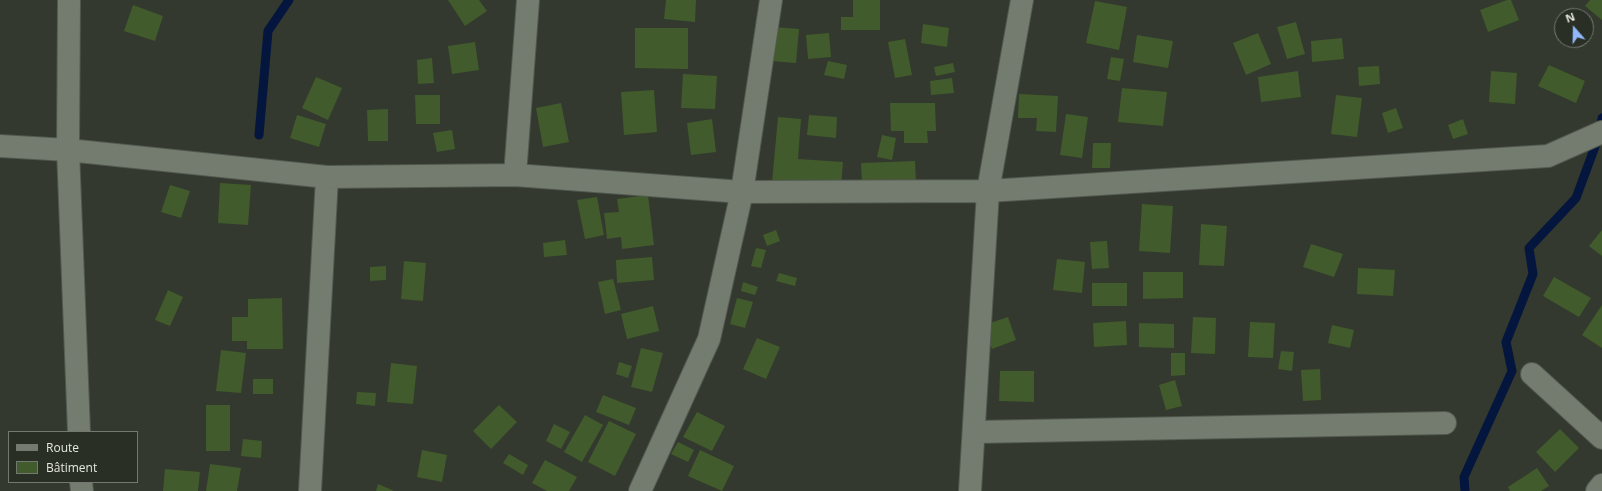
<!DOCTYPE html>
<html>
<head>
<meta charset="utf-8">
<style>
  body { margin:0 }
  #map { position:relative; width:1602px; height:491px; overflow:hidden; background:#33392e; font-family:"Open Sans",sans-serif }
  canvas { display:block }
  .legend { position:absolute; left:8px; top:431px; width:130px; height:52px; box-sizing:border-box; background:#292f25; border:1px solid #737970; margin:0; padding:5px 7px; list-style:none; font-size:12px; color:#e3e7e0 }
  .legend li { display:flex; align-items:center; gap:8px; height:20px }
  .legend b { width:20px; border:1px solid #737970 }
  .north { position:absolute; left:1554px; top:8px; width:40px; height:40px; box-sizing:border-box; background:#292f25; border:1px solid #737970; border-radius:50%; rotate:340deg; font-size:11px; font-weight:700; line-height:16px; text-align:center; color:#e3e7e0 }
  .north::after { content:''; display:block; margin:auto; width:14px; height:18px; background:#91b8fd; clip-path:polygon(50% 0,100% 100%,50% 72%,0 100%) }
</style>
</head>
<body>
<div id="map">
<canvas width="1602" height="491"></canvas>
<ul class="legend">
<li><b style="height:5px;background:#747c6f"></b>Route</li>
<li><b style="height:11px;background:#415b2c"></b>Bâtiment</li>
</ul>
<div class="north">N</div>
</div>
<script>
const ctx = document.querySelector('canvas').getContext('2d');
ctx.lineJoin = 'round';
function stroke(path, color, width, dash) {
  ctx.strokeStyle = color;
  ctx.lineWidth = width;
  ctx.lineCap = dash ? 'butt' : 'round';
  ctx.setLineDash(dash || []);
  ctx.stroke(path);
}
function paint(path, color) {
  ctx.fillStyle = color;
  ctx.fill(path, 'evenodd');
}
stroke(new Path2D(`
  M 259,135 L 268,31 L 289,0
  M 1465,491 L 1464,477 L 1512,371 L 1506,342 L 1533,274 L 1529,248 L 1576,198 L 1600,133 L 1602,118`), '#04163d', 9);
paint(new Path2D(`
  M 448,0 L 479,0 L 487,11 L 465,26 Z
  M 666,0 L 696,0 L 695,22 L 664,19 Z
  M 853,0 L 880,0 L 880,30 L 841,30 L 841,17 L 853,17 Z
  M 1507,0 L 1511,0 L 1519,20 L 1488,32 L 1480,10 Z
  M 1590,0 L 1602,0 L 1602,20 L 1585,6 Z
  M 1095,1 L 1127,7 L 1119,50 L 1086,43 Z
  M 133,5 L 163,16 L 155,41 L 124,31 Z
  M 1296,22 L 1305,54 L 1287,59 L 1277,27 Z
  M 923,24 L 949,28 L 947,47 L 921,43 Z
  M 774,27 L 799,29 L 796,63 L 771,61 Z
  M 635,28 L 688,28 L 688,69 L 635,68 Z
  M 829,33 L 831,57 L 808,59 L 806,35 Z
  M 1258,33 L 1271,64 L 1246,75 L 1233,43 Z
  M 1137,35 L 1173,41 L 1168,68 L 1133,62 Z
  M 1342,38 L 1344,59 L 1312,62 L 1311,41 Z
  M 905,39 L 912,75 L 895,78 L 888,42 Z
  M 475,42 L 479,70 L 452,74 L 448,46 Z
  M 1111,57 L 1124,59 L 1120,81 L 1107,79 Z
  M 432,58 L 434,83 L 418,84 L 417,60 Z
  M 828,61 L 847,65 L 844,79 L 824,75 Z
  M 953,63 L 955,72 L 936,76 L 934,67 Z
  M 1549,65 L 1585,81 L 1576,103 L 1538,86 Z
  M 1379,66 L 1380,84 L 1359,86 L 1358,67 Z
  M 1298,71 L 1301,97 L 1261,102 L 1258,77 Z
  M 1491,71 L 1517,73 L 1515,104 L 1489,102 Z
  M 683,74 L 717,76 L 715,109 L 681,108 Z
  M 316,77 L 342,88 L 328,120 L 302,108 Z
  M 952,78 L 954,93 L 931,95 L 930,81 Z
  M 1122,88 L 1167,92 L 1163,126 L 1118,122 Z
  M 654,90 L 657,132 L 624,135 L 621,92 Z
  M 1019,94 L 1058,96 L 1056,132 L 1036,131 L 1037,118 L 1018,118 Z
  M 415,95 L 440,95 L 440,124 L 416,124 Z
  M 1336,95 L 1362,98 L 1357,137 L 1331,134 Z
  M 561,103 L 569,142 L 543,147 L 536,108 Z
  M 890,103 L 935,103 L 936,131 L 927,131 L 928,143 L 904,143 L 904,131 L 891,131 Z
  M 1396,108 L 1403,128 L 1388,133 L 1382,113 Z
  M 388,109 L 388,141 L 368,141 L 367,110 Z
  M 1066,114 L 1088,117 L 1082,158 L 1060,155 Z
  M 297,115 L 326,124 L 319,147 L 290,138 Z
  M 809,115 L 837,117 L 836,138 L 807,135 Z
  M 778,117 L 801,119 L 798,159 L 843,162 L 841,187 L 772,182 Z
  M 712,119 L 716,152 L 691,155 L 687,123 Z
  M 1463,119 L 1468,134 L 1453,139 L 1448,125 Z
  M 452,130 L 455,149 L 437,152 L 433,133 Z
  M 882,135 L 896,138 L 892,160 L 877,157 Z
  M 1093,143 L 1111,143 L 1110,168 L 1092,168 Z
  M 915,161 L 916,182 L 862,185 L 861,163 Z
  M 220,183 L 251,185 L 248,225 L 218,223 Z
  M 170,185 L 190,191 L 181,218 L 161,212 Z
  M 648,195 L 654,245 L 622,249 L 621,237 L 607,239 L 604,213 L 619,212 L 617,199 Z
  M 597,197 L 604,235 L 585,239 L 577,200 Z
  M 1142,204 L 1173,206 L 1170,253 L 1139,251 Z
  M 1201,224 L 1227,226 L 1224,266 L 1199,265 Z
  M 776,230 L 780,241 L 767,246 L 763,235 Z
  M 1602,230 L 1602,256 L 1589,246 Z
  M 565,240 L 567,255 L 544,257 L 543,243 Z
  M 1107,241 L 1109,268 L 1092,269 L 1090,242 Z
  M 1311,244 L 1343,254 L 1334,277 L 1303,267 Z
  M 756,248 L 766,250 L 761,268 L 751,266 Z
  M 652,257 L 654,280 L 617,283 L 616,260 Z
  M 1057,259 L 1085,262 L 1082,293 L 1053,290 Z
  M 404,261 L 426,263 L 423,301 L 401,299 Z
  M 386,266 L 386,280 L 370,281 L 370,267 Z
  M 1358,268 L 1395,270 L 1393,296 L 1357,294 Z
  M 1143,272 L 1183,272 L 1183,298 L 1143,299 Z
  M 779,273 L 797,278 L 795,286 L 776,281 Z
  M 1554,277 L 1591,298 L 1579,317 L 1543,296 Z
  M 613,279 L 621,310 L 605,314 L 598,282 Z
  M 743,282 L 758,287 L 755,295 L 741,291 Z
  M 1092,283 L 1127,283 L 1127,306 L 1092,306 Z
  M 168,290 L 183,297 L 170,326 L 155,320 Z
  M 282,298 L 283,349 L 247,349 L 247,341 L 232,341 L 232,317 L 248,317 L 248,299 Z
  M 737,298 L 753,302 L 745,328 L 730,324 Z
  M 1602,305 L 1602,348 L 1582,335 Z
  M 653,306 L 659,331 L 627,339 L 621,314 Z
  M 1008,317 L 1016,340 L 992,349 L 984,325 Z
  M 1193,317 L 1216,318 L 1215,354 L 1191,353 Z
  M 1126,321 L 1127,345 L 1094,347 L 1093,323 Z
  M 1250,322 L 1275,323 L 1273,358 L 1248,357 Z
  M 1139,323 L 1174,324 L 1174,348 L 1139,347 Z
  M 1332,325 L 1354,330 L 1350,348 L 1328,343 Z
  M 757,338 L 780,347 L 766,379 L 743,369 Z
  M 641,348 L 663,353 L 652,392 L 631,387 Z
  M 221,350 L 246,353 L 241,393 L 216,391 Z
  M 1281,351 L 1294,352 L 1292,371 L 1278,369 Z
  M 1171,353 L 1185,353 L 1185,375 L 1171,376 Z
  M 619,362 L 632,366 L 628,378 L 616,374 Z
  M 391,363 L 417,366 L 413,404 L 387,402 Z
  M 1320,369 L 1321,400 L 1303,401 L 1301,370 Z
  M 1000,371 L 1034,371 L 1034,402 L 999,401 Z
  M 253,379 L 273,379 L 273,394 L 253,394 Z
  M 1175,380 L 1182,406 L 1166,410 L 1159,385 Z
  M 357,392 L 376,393 L 375,406 L 356,404 Z
  M 603,395 L 636,408 L 629,425 L 596,412 Z
  M 206,405 L 230,405 L 230,451 L 206,451 Z
  M 499,405 L 517,422 L 491,449 L 473,431 Z
  M 697,412 L 725,426 L 712,451 L 683,437 Z
  M 585,415 L 603,425 L 582,462 L 564,452 Z
  M 609,421 L 636,434 L 615,476 L 588,462 Z
  M 554,424 L 570,432 L 561,449 L 546,441 Z
  M 1560,429 L 1579,448 L 1555,472 L 1536,452 Z
  M 243,439 L 262,441 L 261,458 L 241,456 Z
  M 678,442 L 694,450 L 688,462 L 671,454 Z
  M 422,450 L 447,455 L 442,482 L 417,477 Z
  M 700,450 L 734,466 L 722,491 L 688,476 Z
  M 509,454 L 528,465 L 523,475 L 503,463 Z
  M 545,460 L 577,477 L 569,491 L 547,491 L 532,483 Z
  M 210,464 L 241,468 L 237,491 L 206,491 Z
  M 1537,468 L 1549,486 L 1541,491 L 1510,491 L 1508,487 Z
  M 165,469 L 200,472 L 198,491 L 163,491 Z
  M 378,484 L 394,491 L 376,491 Z`), '#415b2c');
const street = new Path2D(`
  M 69,0 L 68,150 L 79,432
  M 0,146 L 68,150 L 327,177 L 515,175 L 742,192 L 988,191 L 1548,156 L 1602,132
  M 515,175 L 528,0
  M 1532,374 L 1602,438
  M 975,432 L 1445,423
  M 81,482 L 82,491
  M 310,491 L 327,177
  M 970,491 L 988,191 L 1022,0
  M 1597,491 L 1602,485`);
const secondary = new Path2D(`
  M 640,491 L 709,339 L 742,192 L 771,0`);
stroke(street, '#52584f', 24);
stroke(secondary, '#52584f', 24);
stroke(street, '#747c6f', 22);
stroke(secondary, '#747c6f', 22);
</script>
</body>
</html>
